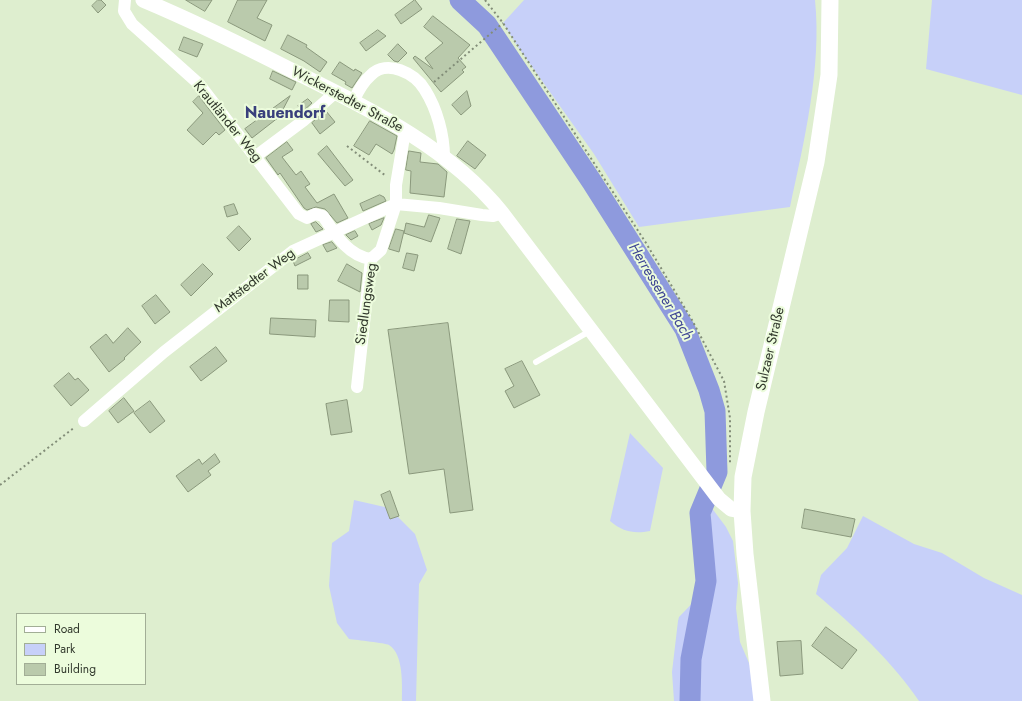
<!DOCTYPE html>
<html>
<head>
<meta charset="utf-8">
<style>
  body { margin:0 }
  #map { position:relative; width:1022px; height:701px; overflow:hidden; background:#deeecf; font-family:Jost,sans-serif }
  canvas { display:block }
  .legend { position:absolute; left:16px; top:613px; width:130px; height:72px; box-sizing:border-box; background:#ecfcdc; border:1px solid #a2ae96; margin:0; padding:5px 7px; list-style:none; font-size:12px; color:#32392d }
  .legend li { display:flex; align-items:center; gap:8px; height:20px }
  .legend b { width:20px; border:1px solid #a2ae96 }
</style>
</head>
<body>
<div id="map">
<canvas width="1022" height="701"></canvas>
<ul class="legend">
<li><b style="height:5px;background:#fff"></b>Road</li>
<li><b style="height:11px;background:#c7d0f9"></b>Park</li>
<li><b style="height:11px;background:#bacaac"></b>Building</li>
</ul>
</div>
<script>
const ctx = document.querySelector('canvas').getContext('2d');
ctx.lineJoin = 'round';
function paint(path, color) {
  ctx.fillStyle = color;
  ctx.fill(path, 'evenodd');
}
function stroke(path, color, width, dash) {
  ctx.strokeStyle = color;
  ctx.lineWidth = width;
  ctx.lineCap = dash ? 'butt' : 'round';
  ctx.setLineDash(dash || []);
  ctx.stroke(path);
}
function write(font, color, halo, rows, align = 'center') {
  ctx.font = font + ' Jost,sans-serif';
  ctx.lineWidth = 4;
  ctx.setLineDash([]);
  ctx.textBaseline = 'middle';
  ctx.strokeStyle = halo;
  ctx.fillStyle = color;
  for (const [text, x, y, turn = 0] of rows) {
    ctx.save();
    ctx.translate(x, y);
    ctx.rotate((+turn || 0) * Math.PI / 180);
    ctx.textAlign = isNaN(turn) ? turn : align;
    if (halo) ctx.strokeText(text, 0, 0);
    ctx.fillText(text, 0, 0);
    ctx.restore();
  }
}
paint(new Path2D(`
  M 524,0 L 815,0 C 822,67 804,142 790,207 L 639,227 L 594,154 L 518,47 L 503,23 Z
  M 932,0 L 1022,0 L 1022,95 L 926,69 Z
  M 630,433 L 663,468 L 650,531 C 634,534 623,532 610,521 Z
  M 354,500 L 389,508 L 415,534 L 427,570 L 419,584 L 416,701 L 402,701 C 402,686 404,654 389,645 C 385,643 357,640 349,639 L 337,623 L 329,586 L 332,543 L 349,531 Z
  M 711,507 L 726,527 L 733,541 L 738,583 L 736,608 L 740,642 L 752,670 L 756,701 L 674,701 L 672,672 L 678,621 L 679,617 L 708,587 Z
  M 863,516 L 914,544 L 942,553 L 984,578 L 1022,595 L 1022,701 L 919,701 C 892,661 854,626 816,594 L 821,575 L 847,548 Z`), '#c7d0f9');
stroke(new Path2D(`
  M 460,0 L 487,25 L 592,182 L 685,329 L 709,390 L 715,411 L 717,472 L 700,513 L 706,581 L 691,659 L 690,701`), '#8e9add', 21);
const building = new Path2D(`
  M 98,0 L 101,0 L 106,5 L 98,13 L 92,6 Z
  M 186,0 L 212,0 L 205,11 Z
  M 238,0 L 267,0 L 257,18 L 272,25 L 265,41 L 228,22 Z
  M 415,0 L 422,9 L 401,24 L 395,15 Z
  M 433,16 L 470,45 L 458,58 L 466,67 L 462,70 L 464,72 L 441,92 L 413,58 L 415,56 L 433,69 L 425,58 L 443,43 L 424,27 Z
  M 378,30 L 386,36 L 366,51 L 360,43 Z
  M 288,35 L 307,45 L 306,47 L 327,62 L 320,72 L 304,61 L 281,49 Z
  M 184,37 L 203,44 L 197,57 L 179,50 Z
  M 398,44 L 407,53 L 398,62 L 394,61 L 388,55 Z
  M 340,62 L 354,71 L 355,69 L 362,73 L 352,88 L 345,84 L 346,82 L 332,74 Z
  M 273,71 L 296,82 L 292,90 L 270,79 Z
  M 467,91 L 471,106 L 461,115 L 452,105 Z
  M 199,96 L 225,130 L 219,135 L 216,132 L 203,145 L 187,130 L 203,113 L 193,102 Z
  M 290,96 L 279,117 L 252,138 L 245,129 Z
  M 308,99 L 312,103 L 303,111 L 298,106 Z
  M 326,111 L 335,122 L 320,134 L 312,123 Z
  M 370,121 L 397,136 L 394,150 L 392,154 L 376,144 L 369,155 L 354,146 Z
  M 468,141 L 486,155 L 475,169 L 457,156 Z
  M 287,142 L 293,150 L 282,157 L 296,175 L 301,171 L 310,184 L 305,187 L 317,203 L 334,194 L 348,218 L 337,223 L 325,209 L 316,207 L 307,210 L 304,208 L 280,173 L 278,175 L 266,158 Z
  M 327,146 L 353,180 L 345,186 L 318,154 Z
  M 409,151 L 421,153 L 420,162 L 438,164 L 447,172 L 444,197 L 410,193 L 411,171 L 406,170 Z
  M 380,195 L 384,197 L 386,201 L 363,211 L 360,204 Z
  M 234,204 L 238,214 L 227,217 L 224,207 Z
  M 429,215 L 440,218 L 431,242 L 404,233 L 406,223 L 424,227 Z
  M 384,218 L 381,225 L 372,230 L 369,224 Z
  M 457,219 L 470,221 L 461,254 L 448,249 Z
  M 316,222 L 323,229 L 316,232 L 311,224 Z
  M 239,226 L 251,239 L 239,251 L 227,238 Z
  M 396,229 L 404,231 L 399,252 L 389,249 Z
  M 355,231 L 358,236 L 351,240 L 346,235 Z
  M 332,242 L 337,248 L 327,252 L 323,245 Z
  M 308,253 L 311,258 L 295,266 L 293,261 Z
  M 407,253 L 418,255 L 414,271 L 403,268 Z
  M 203,264 L 213,274 L 191,296 L 181,285 Z
  M 347,264 L 362,273 L 360,292 L 338,281 Z
  M 298,275 L 308,275 L 308,289 L 298,289 Z
  M 156,295 L 170,312 L 155,324 L 142,306 Z
  M 330,300 L 349,300 L 349,322 L 329,321 Z
  M 271,318 L 316,320 L 315,337 L 270,334 Z
  M 448,323 L 473,510 L 450,513 L 444,469 L 409,474 L 388,330 Z
  M 128,328 L 141,342 L 124,358 L 125,359 L 109,372 L 90,347 L 106,334 L 113,343 Z
  M 216,347 L 227,361 L 201,381 L 190,367 Z
  M 522,361 L 540,395 L 514,408 L 505,391 L 514,386 L 505,369 Z
  M 69,373 L 75,380 L 78,378 L 89,390 L 71,406 L 54,386 Z
  M 124,398 L 134,411 L 118,423 L 109,411 Z
  M 347,400 L 352,432 L 331,435 L 326,404 Z
  M 150,401 L 165,421 L 150,433 L 134,413 Z
  M 215,454 L 220,462 L 208,471 L 211,475 L 188,492 L 176,476 L 199,459 L 202,464 Z
  M 390,491 L 399,516 L 390,519 L 381,495 Z
  M 805,509 L 855,519 L 851,537 L 802,528 Z
  M 826,627 L 857,650 L 842,669 L 812,646 Z
  M 801,641 L 803,674 L 780,676 L 777,642 Z`);
paint(building, '#bacaac');
stroke(building, '#8a987c', 1);
stroke(new Path2D(`
  M 485,0 L 503,23 L 646,243 L 692,320 L 724,381 L 730,418 L 730,463
  M 434,82 L 503,23
  M 347,146 L 386,176
  M 0,485 L 75,427`), '#828d78', 2, [2, 3]);
stroke(new Path2D(`
  M 536,362 L 590,331`), '#fff', 6);
stroke(new Path2D(`
  M 125,0 L 124,11 L 132,24 L 199,84 L 299,214 L 307,218 L 315,214 L 323,216 C 335,234 348,256 371,259
  M 354,100 C 358,91 363,82 371,75 C 387,59 415,73 425,90 C 437,109 444,135 444,157
  M 256,156 L 303,121 L 336,92
  M 357,387 L 371,259 L 381,250 L 396,204 L 396,185 L 405,131
  M 84,421 L 164,352 L 293,251 L 396,204 L 439,208 L 482,215 L 493,216 L 502,213`), '#fff', 12);
stroke(new Path2D(`
  M 143,0 C 193,21 242,45 291,70 C 367,108 448,146 502,213 L 719,499 L 731,509 L 742,511`), '#fff', 15);
stroke(new Path2D(`
  M 762,701 L 745,554 L 742,511 L 743,477 L 756,412 L 816,162 L 829,75 L 830,0`), '#fff', 17);
write('14px', '#32392d', '#ecfcdc', [
  ["Wickerstedter Straße",347,100,28],
  ["Krautländer Weg",227,122,51],
  ["Mattstedter Weg",255,281,-37],
  ["Siedlungsweg",367,304,-82],
  ["Sulzaer Straße",771,349,-77]
]);
write('italic 15px', '#3d4493', '#ecfcdc', [
  ["Herressener Bach",660,292,59]
]);
write('bold 16px', '#39407c', '#ecfcdc', [
  ["Nauendorf",285,114]
]);
</script>
</body>
</html>
